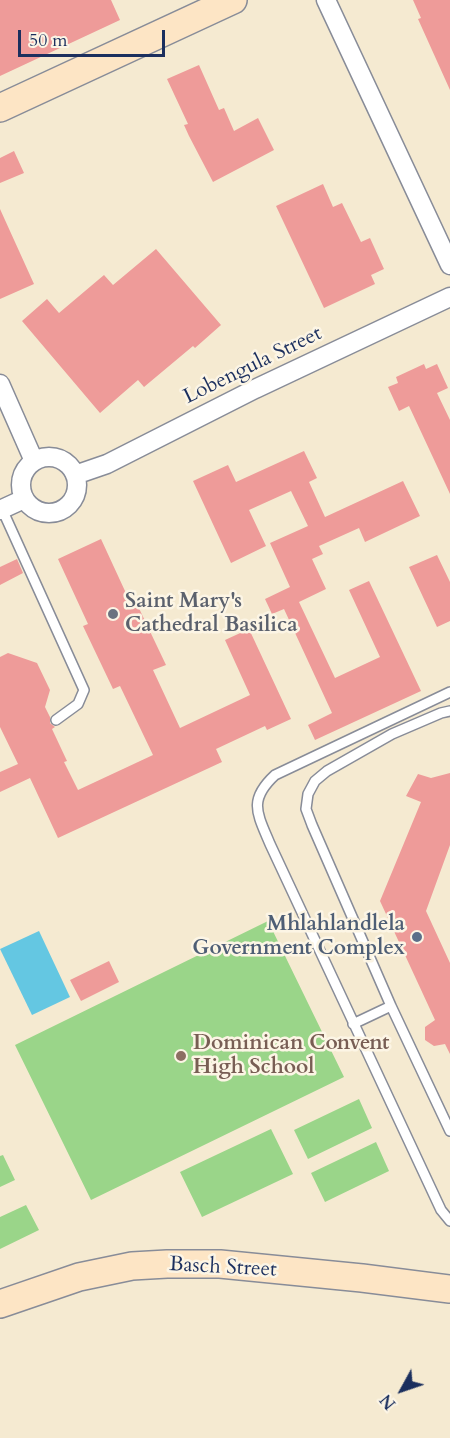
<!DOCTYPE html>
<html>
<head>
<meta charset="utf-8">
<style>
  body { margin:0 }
  #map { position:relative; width:450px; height:1438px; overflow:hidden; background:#f5ead1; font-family:Cardo,serif }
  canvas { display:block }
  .north { position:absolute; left:372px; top:1360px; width:60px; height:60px; -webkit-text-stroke:4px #fcf5e5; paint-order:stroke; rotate:230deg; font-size:16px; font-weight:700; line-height:24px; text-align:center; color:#1b2f5e }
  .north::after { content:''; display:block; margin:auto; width:21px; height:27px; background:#1b2f5e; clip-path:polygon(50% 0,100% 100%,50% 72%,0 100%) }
  .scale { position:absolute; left:18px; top:30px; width:147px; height:27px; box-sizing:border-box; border:3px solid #1b2f5e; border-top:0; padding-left:8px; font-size:18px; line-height:21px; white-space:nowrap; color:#1b2f5e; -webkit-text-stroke:4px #fcf5e5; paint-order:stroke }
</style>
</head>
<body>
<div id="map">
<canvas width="450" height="1438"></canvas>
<div class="north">N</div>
<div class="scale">50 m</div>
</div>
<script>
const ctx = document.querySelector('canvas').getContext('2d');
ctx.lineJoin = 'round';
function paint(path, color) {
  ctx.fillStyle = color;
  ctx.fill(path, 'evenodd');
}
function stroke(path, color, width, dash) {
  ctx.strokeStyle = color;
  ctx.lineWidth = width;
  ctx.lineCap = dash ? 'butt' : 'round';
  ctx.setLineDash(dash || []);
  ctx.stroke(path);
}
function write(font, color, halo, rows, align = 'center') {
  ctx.font = font + ' Cardo,serif';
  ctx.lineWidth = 5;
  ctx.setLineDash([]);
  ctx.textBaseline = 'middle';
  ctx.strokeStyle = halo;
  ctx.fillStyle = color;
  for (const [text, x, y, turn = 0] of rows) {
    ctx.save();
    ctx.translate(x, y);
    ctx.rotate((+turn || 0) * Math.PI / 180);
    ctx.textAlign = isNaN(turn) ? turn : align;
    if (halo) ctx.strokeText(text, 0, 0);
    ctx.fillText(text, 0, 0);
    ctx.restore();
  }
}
paint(new Path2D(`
  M 268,921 L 344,1077 L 91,1200 L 15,1045 Z
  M 359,1099 L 372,1128 L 308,1159 L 294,1130 Z
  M 271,1129 L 293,1174 L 202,1217 L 180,1172 Z
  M 376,1142 L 389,1171 L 325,1202 L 311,1173 Z
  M 3,1155 L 15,1180 L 0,1187 L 0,1156 Z
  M 26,1205 L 39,1230 L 0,1249 L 0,1217 Z`), '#9ad589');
paint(new Path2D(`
  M 39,931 L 70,997 L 32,1015 L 0,949 Z`), '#64c7e2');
paint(new Path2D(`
  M 0,0 L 111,0 L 120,20 L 0,76 Z
  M 413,0 L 450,0 L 450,90 L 418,19 L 421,18 Z
  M 199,65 L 219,110 L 224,108 L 234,131 L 258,118 L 274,150 L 213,182 L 189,136 L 184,125 L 188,124 L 167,79 Z
  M 14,151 L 24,173 L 0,183 L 0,158 Z
  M 323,184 L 333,207 L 342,203 L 361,242 L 370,238 L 384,269 L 371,275 L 375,284 L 324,308 L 276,206 Z
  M 0,209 L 34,284 L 0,299 Z
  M 156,249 L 221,325 L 195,348 L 193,346 L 144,387 L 138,380 L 100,413 L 22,321 L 47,299 L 59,313 L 104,275 L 113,285 Z
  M 424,364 L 426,369 L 437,364 L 448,388 L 437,393 L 450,420 L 450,494 L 409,406 L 399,411 L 388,387 L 398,383 L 396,377 Z
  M 304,451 L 317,478 L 309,482 L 325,517 L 403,481 L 420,516 L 365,542 L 359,528 L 319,546 L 323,554 L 312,559 L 326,589 L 299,602 L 335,678 L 380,657 L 349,590 L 369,581 L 421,691 L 315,740 L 308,725 L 332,713 L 284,609 L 272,614 L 265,599 L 290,587 L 270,543 L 308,526 L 291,491 L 249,510 L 266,546 L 231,563 L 193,481 L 228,465 L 236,482 Z
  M 101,539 L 131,604 L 136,602 L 166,665 L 153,670 L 180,728 L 250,695 L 225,640 L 249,629 L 291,719 L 267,730 L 265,726 L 216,749 L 222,762 L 58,838 L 30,778 L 0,792 L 0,772 L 18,764 L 0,727 L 0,657 L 8,653 L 37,663 L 50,690 L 45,707 L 50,717 L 50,723 L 55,727 L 52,729 L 67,761 L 64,762 L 78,790 L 153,755 L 120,686 L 113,689 L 83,626 L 88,624 L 58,559 Z
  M 437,555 L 450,582 L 450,621 L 437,627 L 409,567 Z
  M 17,559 L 23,573 L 0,585 L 0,567 Z
  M 450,773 L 450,845 L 426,911 L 450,963 L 450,1054 L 445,1044 L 434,1046 L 425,1040 L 425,1027 L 435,1020 L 380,901 L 421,802 L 406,796 L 418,774 L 431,778 Z
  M 109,961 L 119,982 L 81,1001 L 70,980 Z`), '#ee9b99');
const lane = new Path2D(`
  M 2,509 L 84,690 L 78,704 L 56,720
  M 450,692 L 275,775 C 248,800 257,813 270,844 L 441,1210 L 450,1221
  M 391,1006 L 450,1131
  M 353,1024 L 391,1006 L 312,825 L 306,809 L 308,794 L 315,781 L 327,771 L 392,734 L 441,713 L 450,711`);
const street = new Path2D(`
  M 326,0 L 450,265
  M 0,384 L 34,461
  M21 485a28 28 0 1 1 56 0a28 28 0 1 1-56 0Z
  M 75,475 L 107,464 L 255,389 L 450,297
  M 0,510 L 24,499`);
const secondary = new Path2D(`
  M 0,108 L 233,0
  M 0,1304 L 79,1277 L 132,1266 L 167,1264 L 220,1264 L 362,1278 L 450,1289`);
stroke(lane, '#888c98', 12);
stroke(street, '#888c98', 21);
stroke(secondary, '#888c98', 30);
stroke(lane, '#fff', 9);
stroke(street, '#fff', 18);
stroke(secondary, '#fde5c5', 27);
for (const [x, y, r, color] of [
  [113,614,6,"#6b7280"],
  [417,937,6,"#5c6f8a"],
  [181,1056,6,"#8d6e63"]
]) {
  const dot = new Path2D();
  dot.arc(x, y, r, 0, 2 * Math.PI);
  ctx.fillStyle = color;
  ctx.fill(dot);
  stroke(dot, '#fcf5e5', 2);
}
write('21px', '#1b2f5e', '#fcf5e5', [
  ["Lobengula Street",253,366,-26],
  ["Basch Street",223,1268,3]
]);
write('bold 21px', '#5b616d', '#fcf5e5', [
  ["Saint Mary's",125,602],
  ["Cathedral Basilica",125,626]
], 'left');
write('bold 21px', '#4e5e75', '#fcf5e5', [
  ["Mhlahlandlela",405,925],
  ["Government Complex",405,949]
], 'right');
write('bold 21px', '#785e54', '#fcf5e5', [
  ["Dominican Convent",193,1044],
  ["High School",193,1068]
], 'left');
</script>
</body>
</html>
